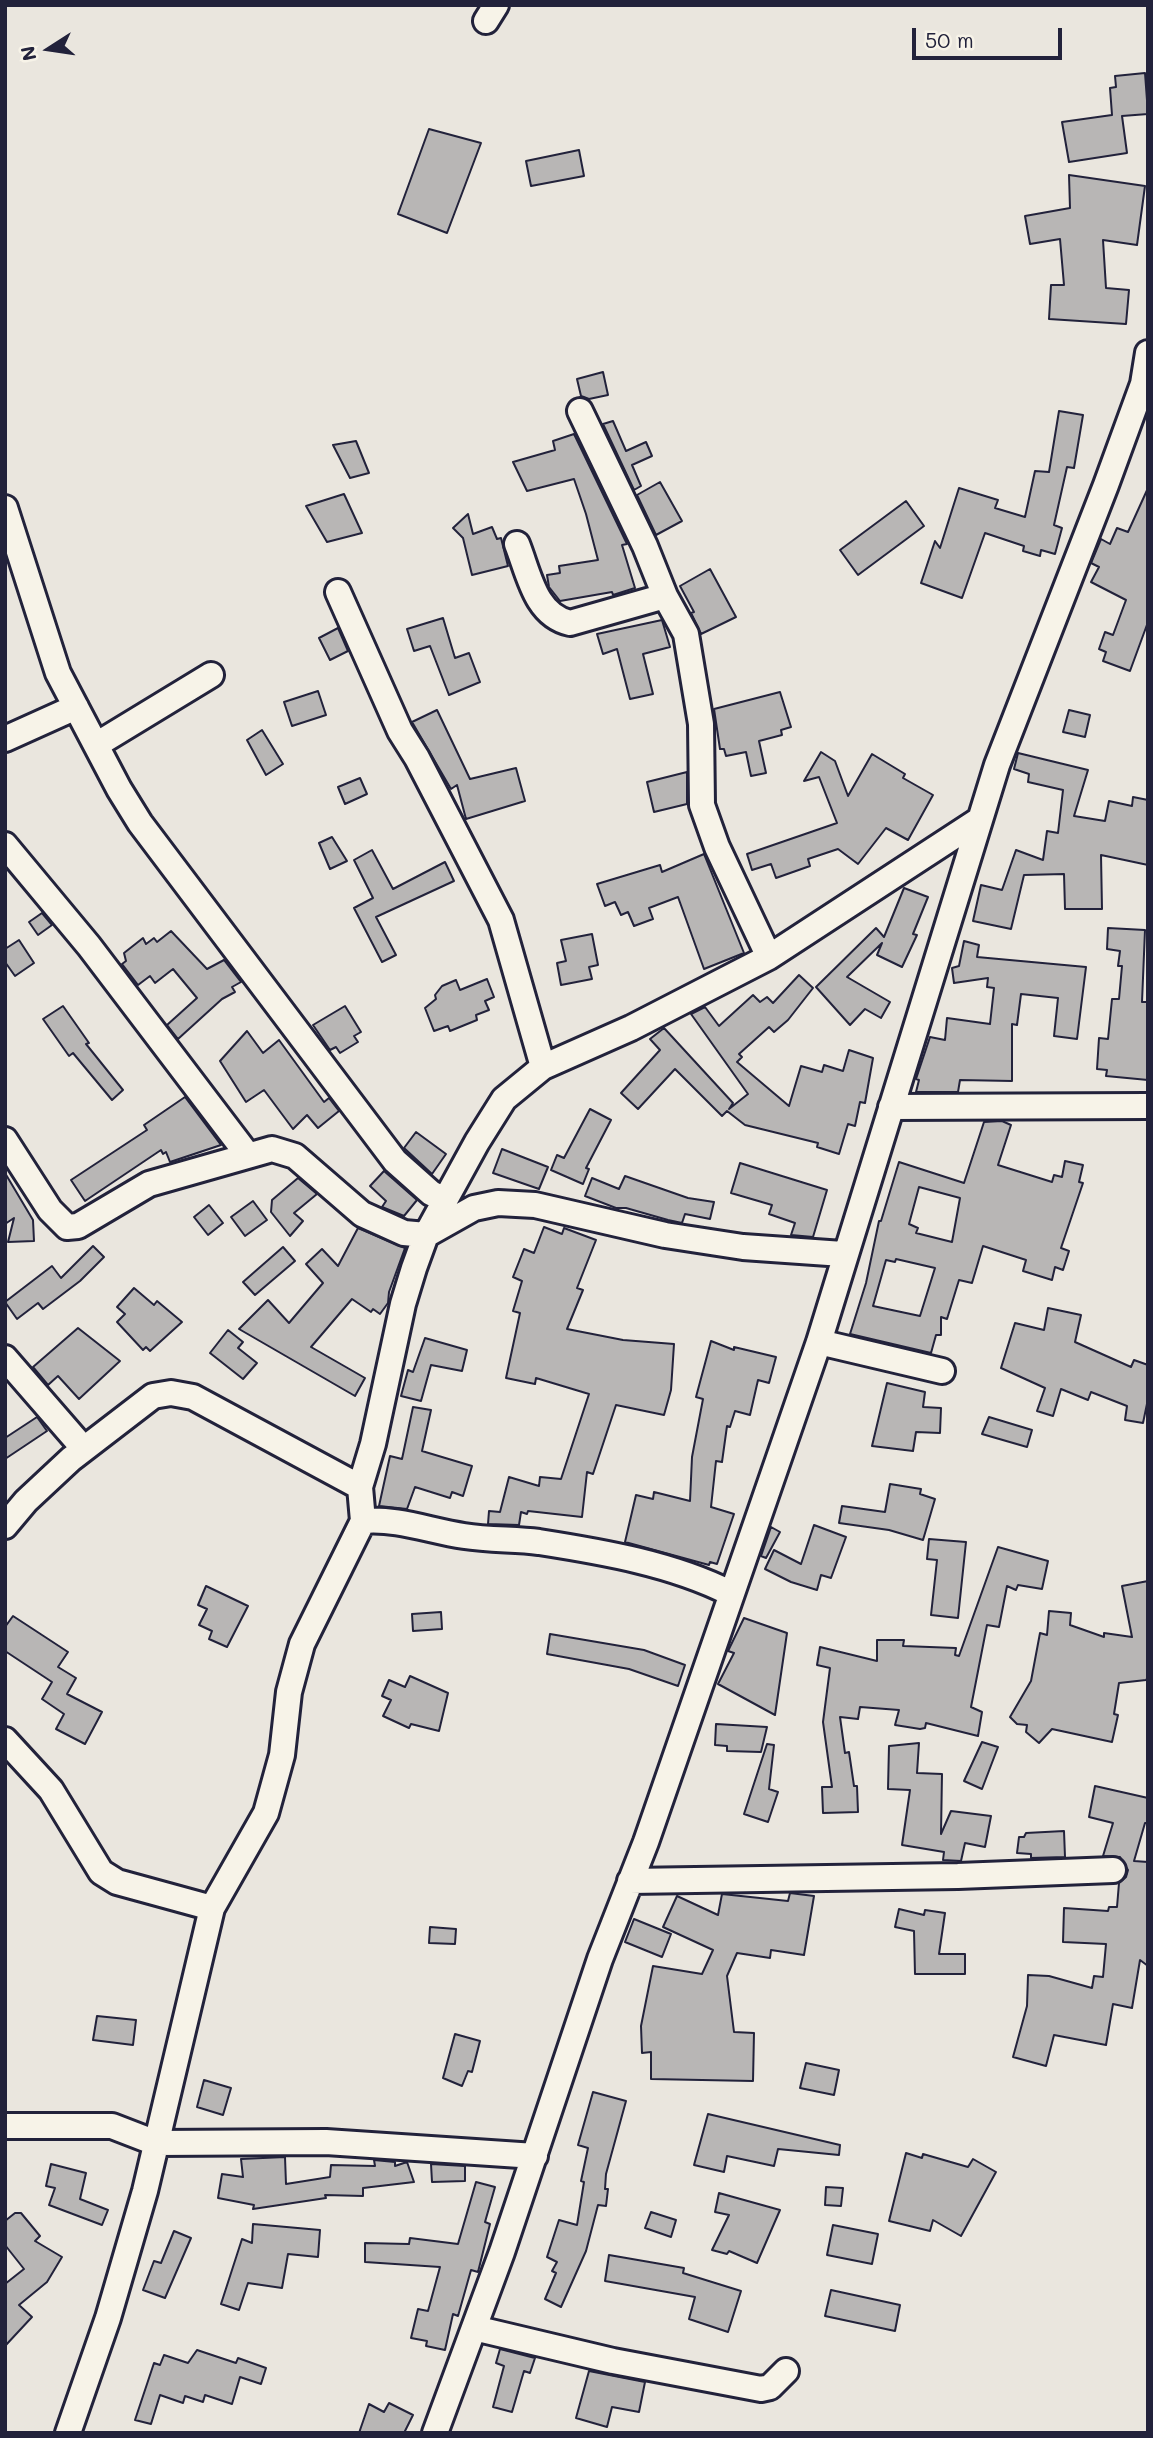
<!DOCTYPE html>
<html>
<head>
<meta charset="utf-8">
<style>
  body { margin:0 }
  #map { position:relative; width:1153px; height:2438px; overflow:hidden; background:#eae6de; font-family:Mali,sans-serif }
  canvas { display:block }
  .frame { position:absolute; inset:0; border:7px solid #22223b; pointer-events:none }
  .north { position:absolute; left:14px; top:14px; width:70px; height:70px; -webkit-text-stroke:5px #f7f3e8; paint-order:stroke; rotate:258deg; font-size:19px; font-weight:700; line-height:28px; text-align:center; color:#22223b }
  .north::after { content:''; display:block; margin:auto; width:24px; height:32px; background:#22223b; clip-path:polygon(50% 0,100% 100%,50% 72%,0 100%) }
  .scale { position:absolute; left:912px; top:28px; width:150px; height:32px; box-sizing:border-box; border:4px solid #22223b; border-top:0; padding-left:9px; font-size:21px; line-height:24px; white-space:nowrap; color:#22223b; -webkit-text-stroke:5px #f7f3e8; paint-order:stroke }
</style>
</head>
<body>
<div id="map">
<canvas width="1153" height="2438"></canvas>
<div class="frame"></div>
<div class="north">N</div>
<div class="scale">50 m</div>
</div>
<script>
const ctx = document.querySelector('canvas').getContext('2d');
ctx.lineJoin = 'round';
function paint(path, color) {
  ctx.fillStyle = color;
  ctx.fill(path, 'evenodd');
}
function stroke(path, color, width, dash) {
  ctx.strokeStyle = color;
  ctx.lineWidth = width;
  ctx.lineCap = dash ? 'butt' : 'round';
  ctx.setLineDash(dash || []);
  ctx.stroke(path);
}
const building = new Path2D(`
  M 1145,73 L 1148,114 L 1122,116 L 1127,153 L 1069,162 L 1062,122 L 1112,115 L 1110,88 L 1116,87 L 1115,76 Z
  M 429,129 L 481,143 L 447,233 L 398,214 Z
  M 579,150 L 584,176 L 531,186 L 526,161 Z
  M 1069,175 L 1145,186 L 1137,245 L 1103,240 L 1106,288 L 1129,290 L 1126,324 L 1049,319 L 1051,285 L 1064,285 L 1060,239 L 1030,244 L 1025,216 L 1070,208 Z
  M 603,372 L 608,395 L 589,399 L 581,396 L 577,379 Z
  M 1059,411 L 1083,415 L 1074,468 L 1067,467 L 1054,525 L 1062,528 L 1055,554 L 1041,550 L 1040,556 L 1023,551 L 1024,546 L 985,533 L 962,598 L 921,583 L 935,541 L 940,548 L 959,488 L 998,500 L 995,508 L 1025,517 L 1035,471 L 1049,472 Z
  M 613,421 L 626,451 L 646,442 L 652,456 L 632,465 L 641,486 L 634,490 L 603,424 Z
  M 574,434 L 627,544 L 622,545 L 635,588 L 613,595 L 612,592 L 560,601 L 549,587 L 547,575 L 560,573 L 559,566 L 598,560 L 586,514 L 574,479 L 527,491 L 513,462 L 555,450 L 553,441 Z
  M 356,441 L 369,473 L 350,478 L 333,445 Z
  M 660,482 L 682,521 L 656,535 L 637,495 Z
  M 1148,488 L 1148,622 L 1130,671 L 1103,661 L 1106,652 L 1099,649 L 1105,632 L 1113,635 L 1126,600 L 1091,582 L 1099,567 L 1091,563 L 1101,539 L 1110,544 L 1117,528 L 1128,532 Z
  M 344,494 L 362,533 L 327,542 L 306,506 Z
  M 906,501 L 924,526 L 858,575 L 840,550 Z
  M 468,514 L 473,534 L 492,527 L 497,539 L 501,538 L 508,566 L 472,575 L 463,538 L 453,528 Z
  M 710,569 L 736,617 L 701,634 L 691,613 L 694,612 L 680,586 Z
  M 443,618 L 455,658 L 469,653 L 480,682 L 449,695 L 430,646 L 414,651 L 407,629 Z
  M 662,620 L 670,647 L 643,654 L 653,694 L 630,699 L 617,649 L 603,654 L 597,634 Z
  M 338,628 L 348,651 L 330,660 L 319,638 Z
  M 318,691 L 326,715 L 292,726 L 284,702 Z
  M 780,692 L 791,727 L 781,730 L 782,735 L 759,741 L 766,773 L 751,776 L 746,752 L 726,756 L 724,749 L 720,749 L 714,709 Z
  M 437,710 L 470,779 L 516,768 L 525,801 L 466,819 L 457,785 L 451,789 L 412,722 Z
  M 1069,710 L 1090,715 L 1085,737 L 1063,732 Z
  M 262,730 L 283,764 L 266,775 L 247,740 Z
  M 821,752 L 835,761 L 848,796 L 872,754 L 905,774 L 903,778 L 933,795 L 908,840 L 886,828 L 858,864 L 838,849 L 808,859 L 810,866 L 776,878 L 771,864 L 752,870 L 747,854 L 837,823 L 819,777 L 804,781 Z
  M 1018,753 L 1088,770 L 1074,816 L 1105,821 L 1109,801 L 1132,806 L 1133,797 L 1148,800 L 1148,865 L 1101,855 L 1102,909 L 1065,909 L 1064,874 L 1024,875 L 1011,929 L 973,921 L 981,885 L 1002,890 L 1016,850 L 1043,860 L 1047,831 L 1058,833 L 1063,790 L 1028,782 L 1029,774 L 1014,769 Z
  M 687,772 L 687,804 L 654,812 L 647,782 Z
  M 360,778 L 367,794 L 345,804 L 338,787 Z
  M 332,837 L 347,861 L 330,869 L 319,843 Z
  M 372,850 L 393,889 L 445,862 L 454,881 L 376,917 L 396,955 L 382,962 L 354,908 L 373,898 L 354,860 Z
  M 704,854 L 744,953 L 704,969 L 678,897 L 649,908 L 653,919 L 634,926 L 628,912 L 621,915 L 615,902 L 605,906 L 597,884 L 660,865 L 662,872 Z
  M 904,888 L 928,897 L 913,934 L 917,935 L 902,967 L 877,955 L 882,943 L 847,977 L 890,1002 L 881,1018 L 865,1009 L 850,1025 L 816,987 L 876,928 L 884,937 Z
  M 42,913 L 52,925 L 38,935 L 29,922 Z
  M 1108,928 L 1145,930 L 1142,1002 L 1148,1002 L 1148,1080 L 1106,1076 L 1107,1070 L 1097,1069 L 1099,1038 L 1108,1039 L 1112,999 L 1119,999 L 1122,966 L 1118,966 L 1120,951 L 1107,949 Z
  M 171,931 L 207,969 L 224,960 L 241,982 L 232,987 L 235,992 L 222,999 L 178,1039 L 167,1025 L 197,998 L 173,969 L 155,983 L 150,976 L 138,985 L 122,964 L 126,961 L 124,953 L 143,938 L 146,944 L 154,938 L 157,942 Z
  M 592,934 L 598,965 L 589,967 L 592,979 L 561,985 L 557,963 L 566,961 L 561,940 Z
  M 19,940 L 34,963 L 15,976 L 5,962 L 5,949 Z
  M 964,941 L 979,945 L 977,957 L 1086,967 L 1077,1039 L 1054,1036 L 1058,998 L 1021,994 L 1017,1025 L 1012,1024 L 1012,1081 L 960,1080 L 958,1092 L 916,1092 L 919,1080 L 916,1079 L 930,1037 L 945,1040 L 947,1018 L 990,1024 L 994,988 L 987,987 L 988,978 L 954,983 L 952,968 L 959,966 Z
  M 799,975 L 813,988 L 788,1020 L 774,1032 L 769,1027 L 739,1054 L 742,1057 L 737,1062 L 789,1106 L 801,1066 L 822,1072 L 824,1065 L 843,1071 L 849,1050 L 873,1058 L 865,1103 L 860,1102 L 855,1126 L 848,1124 L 839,1154 L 817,1147 L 818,1143 L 745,1125 L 727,1111 L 722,1116 L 675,1069 L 638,1109 L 621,1093 L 660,1050 L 650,1039 L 664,1028 L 733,1103 L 729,1109 L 748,1094 L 691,1014 L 705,1007 L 719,1026 L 753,995 L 760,1002 L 767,997 L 773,1003 Z
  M 487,979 L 494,997 L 485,1001 L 489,1010 L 476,1015 L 477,1020 L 450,1031 L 448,1026 L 434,1031 L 425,1008 L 436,999 L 435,995 L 442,986 L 456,980 L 460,990 Z
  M 63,1006 L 89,1043 L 86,1044 L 123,1090 L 112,1100 L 73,1053 L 69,1056 L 43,1019 Z
  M 345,1006 L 361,1032 L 354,1036 L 358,1042 L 340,1053 L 336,1047 L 330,1050 L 313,1025 Z
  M 247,1031 L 263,1053 L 279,1040 L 324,1102 L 329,1098 L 339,1111 L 318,1128 L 307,1115 L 293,1129 L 264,1090 L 246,1102 L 220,1061 Z
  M 185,1097 L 221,1145 L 170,1162 L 166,1152 L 163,1154 L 161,1150 L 85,1201 L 71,1180 L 147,1130 L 144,1125 Z
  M 590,1109 L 611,1120 L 586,1168 L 589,1169 L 583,1184 L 551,1170 L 557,1155 L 564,1158 Z
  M 1002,1121 L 1011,1125 L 998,1165 L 1052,1182 L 1054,1175 L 1062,1177 L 1065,1161 L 1083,1165 L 1079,1182 L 1083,1183 L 1061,1248 L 1069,1251 L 1063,1270 L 1055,1267 L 1052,1280 L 1023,1271 L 1026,1260 L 983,1246 L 972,1283 L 959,1280 L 947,1319 L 941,1317 L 941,1335 L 936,1335 L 931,1353 L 850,1334 L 866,1283 L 879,1221 L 881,1221 L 899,1162 L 964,1183 L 984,1122 ZM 919,1187 L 960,1198 L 952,1242 L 916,1233 L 918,1228 L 909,1224 ZM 896,1259 L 935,1268 L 920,1316 L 873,1306 L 886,1260 L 895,1262 Z
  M 416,1132 L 446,1154 L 432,1174 L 404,1148 Z
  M 502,1149 L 548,1167 L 539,1189 L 493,1173 Z
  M 740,1163 L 827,1190 L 813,1237 L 791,1235 L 795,1223 L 769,1214 L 772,1205 L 731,1193 Z
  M 384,1171 L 417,1200 L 404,1216 L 382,1207 L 386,1201 L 370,1186 Z
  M 5,1173 L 33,1220 L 34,1241 L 8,1242 L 14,1218 L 5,1224 Z
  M 625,1176 L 688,1198 L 714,1202 L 710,1219 L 685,1214 L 682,1223 L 668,1220 L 626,1208 L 616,1208 L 585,1196 L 592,1178 L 619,1189 Z
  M 298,1178 L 317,1194 L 294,1213 L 303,1221 L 290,1236 L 271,1212 L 272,1200 Z
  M 253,1201 L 267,1220 L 245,1236 L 231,1217 Z
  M 209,1205 L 223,1223 L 208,1235 L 194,1217 Z
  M 544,1227 L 562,1234 L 564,1228 L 596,1240 L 577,1288 L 583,1290 L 567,1329 L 623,1340 L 674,1344 L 671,1390 L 664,1415 L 616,1405 L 593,1474 L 587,1472 L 582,1517 L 528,1511 L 527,1514 L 521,1512 L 519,1525 L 488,1524 L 489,1511 L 500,1512 L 509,1477 L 539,1486 L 540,1477 L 561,1479 L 589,1394 L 536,1378 L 535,1384 L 506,1378 L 520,1313 L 513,1311 L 522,1281 L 513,1277 L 524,1249 L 534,1253 Z
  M 358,1228 L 405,1248 L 389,1292 L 388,1303 L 380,1314 L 373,1309 L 371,1312 L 352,1299 L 311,1347 L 365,1378 L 355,1396 L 239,1329 L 268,1300 L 289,1323 L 323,1283 L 306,1264 L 322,1249 L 338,1266 Z
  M 93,1246 L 104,1257 L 80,1281 L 43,1309 L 38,1303 L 17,1319 L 5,1302 L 52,1266 L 61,1278 Z
  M 283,1247 L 295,1261 L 255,1295 L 243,1282 Z
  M 134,1288 L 154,1305 L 157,1301 L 182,1322 L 150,1351 L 146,1347 L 143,1350 L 117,1322 L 125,1314 L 117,1307 Z
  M 1048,1308 L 1081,1315 L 1075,1342 L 1131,1367 L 1134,1360 L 1148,1365 L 1148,1399 L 1143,1423 L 1125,1420 L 1127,1406 L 1091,1392 L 1088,1400 L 1061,1389 L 1053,1416 L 1037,1411 L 1045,1388 L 1001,1368 L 1015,1323 L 1044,1330 Z
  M 78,1328 L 120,1361 L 79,1399 L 58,1376 L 48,1385 L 33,1367 Z
  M 228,1330 L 243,1342 L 238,1348 L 257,1363 L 243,1379 L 210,1353 Z
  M 425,1338 L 467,1350 L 462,1371 L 431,1365 L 421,1401 L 401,1396 L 408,1370 L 413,1372 Z
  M 711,1341 L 734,1350 L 734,1347 L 776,1357 L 769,1383 L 758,1380 L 750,1415 L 735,1411 L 730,1427 L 727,1426 L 722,1462 L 716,1461 L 711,1507 L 734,1514 L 717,1564 L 710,1562 L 709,1565 L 625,1542 L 636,1495 L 653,1499 L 654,1492 L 690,1501 L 692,1457 L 703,1399 L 696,1397 Z
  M 887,1383 L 925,1392 L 923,1407 L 941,1408 L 940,1433 L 916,1432 L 913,1451 L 872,1446 Z
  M 413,1407 L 431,1410 L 422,1451 L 472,1466 L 463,1496 L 452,1492 L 450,1498 L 415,1487 L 407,1509 L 379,1506 L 390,1456 L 402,1459 Z
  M 37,1417 L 47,1431 L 5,1459 L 5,1438 Z
  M 989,1417 L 1032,1430 L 1027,1447 L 982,1434 Z
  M 890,1484 L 921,1489 L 920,1494 L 935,1499 L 923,1540 L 889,1530 L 839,1523 L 842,1506 L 885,1512 Z
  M 814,1525 L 846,1537 L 831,1578 L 821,1575 L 817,1590 L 791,1582 L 765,1569 L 774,1550 L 801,1564 Z
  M 771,1527 L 780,1532 L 766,1558 L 761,1556 Z
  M 929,1539 L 966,1542 L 958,1618 L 931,1615 L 937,1560 L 927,1559 Z
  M 998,1547 L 1048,1561 L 1042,1589 L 1018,1585 L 1016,1590 L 1007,1586 L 999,1627 L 987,1625 L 971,1707 L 982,1712 L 978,1736 L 926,1723 L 925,1728 L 920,1729 L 895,1725 L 899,1710 L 860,1707 L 858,1719 L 840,1717 L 845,1753 L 849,1752 L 854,1786 L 857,1786 L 858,1812 L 823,1813 L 822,1787 L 832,1787 L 823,1722 L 830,1668 L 817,1665 L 820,1647 L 877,1661 L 877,1640 L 904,1640 L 903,1646 L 956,1648 L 955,1655 L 959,1656 Z
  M 1148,1581 L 1148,1677 L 1146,1680 L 1119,1683 L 1114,1714 L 1118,1715 L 1112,1742 L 1052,1729 L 1039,1743 L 1026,1732 L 1027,1725 L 1017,1724 L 1010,1717 L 1031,1681 L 1040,1633 L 1047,1635 L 1049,1611 L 1071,1613 L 1070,1625 L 1104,1637 L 1104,1633 L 1132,1637 L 1122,1586 Z
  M 206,1586 L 248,1606 L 227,1647 L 209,1639 L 212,1631 L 199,1625 L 207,1609 L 198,1605 Z
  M 441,1612 L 442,1629 L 413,1631 L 412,1614 Z
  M 13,1616 L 68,1652 L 58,1667 L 76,1678 L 67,1694 L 102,1712 L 85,1744 L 56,1729 L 64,1714 L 42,1699 L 52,1682 L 5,1651 L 5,1627 Z
  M 744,1618 L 787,1633 L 775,1715 L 718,1684 L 734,1653 L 728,1651 Z
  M 550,1634 L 644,1650 L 685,1665 L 678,1686 L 629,1669 L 547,1654 Z
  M 410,1676 L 448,1693 L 439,1731 L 411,1724 L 409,1728 L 383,1716 L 391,1700 L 382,1696 L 389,1680 L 405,1687 Z
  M 716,1724 L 767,1727 L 761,1752 L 727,1751 L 727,1746 L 715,1745 Z
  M 982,1742 L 998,1747 L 982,1789 L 964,1781 Z
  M 919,1743 L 917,1773 L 942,1774 L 941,1834 L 951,1811 L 991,1816 L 985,1847 L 965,1843 L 961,1861 L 943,1860 L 944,1852 L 902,1845 L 910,1790 L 888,1789 L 889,1746 Z
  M 767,1744 L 774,1745 L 769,1789 L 778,1792 L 768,1822 L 744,1814 Z
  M 1095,1786 L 1148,1798 L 1148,1823 L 1145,1823 L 1134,1861 L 1148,1862 L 1148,1966 L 1140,1960 L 1132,2008 L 1113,2004 L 1106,2045 L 1054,2035 L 1046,2066 L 1013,2057 L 1027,2006 L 1028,1975 L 1049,1976 L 1092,1988 L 1094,1976 L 1103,1977 L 1106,1944 L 1063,1942 L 1064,1908 L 1108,1911 L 1109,1907 L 1117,1907 L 1119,1883 L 1126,1877 L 1128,1870 L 1120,1857 L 1103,1856 L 1113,1823 L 1089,1817 Z
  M 1064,1831 L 1065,1857 L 1031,1858 L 1031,1854 L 1017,1853 L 1019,1837 L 1024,1837 L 1026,1833 Z
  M 790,1893 L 814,1896 L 804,1955 L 771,1950 L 770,1958 L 737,1953 L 727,1976 L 734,2032 L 754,2033 L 753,2081 L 651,2079 L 651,2052 L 642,2053 L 641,2026 L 653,1966 L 702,1974 L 713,1950 L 663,1927 L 677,1896 L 718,1915 L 722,1894 L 788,1901 Z
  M 899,1909 L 924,1915 L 925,1910 L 945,1913 L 939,1954 L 965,1954 L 965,1974 L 915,1974 L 914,1931 L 895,1927 Z
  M 634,1919 L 671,1934 L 662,1957 L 625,1942 Z
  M 430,1927 L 456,1929 L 455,1944 L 429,1943 Z
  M 97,2016 L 136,2020 L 133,2045 L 93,2040 Z
  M 455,2034 L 480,2041 L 472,2072 L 468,2071 L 462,2086 L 443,2078 Z
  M 806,2063 L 839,2070 L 834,2095 L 800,2088 Z
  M 204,2080 L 231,2088 L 223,2115 L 197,2107 Z
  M 593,2092 L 626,2101 L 606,2174 L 605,2189 L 608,2189 L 606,2206 L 598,2205 L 586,2251 L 561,2307 L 545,2299 L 556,2273 L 552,2271 L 557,2262 L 547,2257 L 559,2220 L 577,2225 L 584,2182 L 581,2181 L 588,2148 L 578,2145 Z
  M 708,2114 L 840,2145 L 839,2155 L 778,2149 L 774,2166 L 727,2156 L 724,2172 L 694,2165 Z
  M 906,2153 L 922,2158 L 923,2154 L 968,2167 L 973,2159 L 996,2172 L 961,2236 L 933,2220 L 930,2231 L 889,2221 Z
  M 285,2157 L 286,2184 L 330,2177 L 331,2165 L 375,2166 L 374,2160 L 395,2162 L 395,2166 L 407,2162 L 414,2182 L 363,2188 L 363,2196 L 325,2195 L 326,2198 L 253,2209 L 254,2205 L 218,2198 L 222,2174 L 243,2177 L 241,2159 Z
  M 51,2164 L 86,2173 L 80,2199 L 108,2210 L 102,2225 L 49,2205 L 55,2188 L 46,2186 Z
  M 431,2164 L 465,2166 L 465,2181 L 432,2182 Z
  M 476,2182 L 495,2187 L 485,2222 L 490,2224 L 478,2272 L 471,2270 L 458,2316 L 453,2314 L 445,2350 L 426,2346 L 427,2341 L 411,2338 L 418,2309 L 428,2311 L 440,2267 L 365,2262 L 365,2243 L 409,2244 L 410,2238 L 458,2244 Z
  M 826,2187 L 843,2188 L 841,2206 L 825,2205 Z
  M 719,2193 L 780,2210 L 757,2263 L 729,2251 L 727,2254 L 712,2250 L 729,2215 L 715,2212 Z
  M 651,2212 L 676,2220 L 671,2237 L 645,2228 Z
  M 15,2213 L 21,2213 L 40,2236 L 35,2241 L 62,2257 L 47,2282 L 19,2305 L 32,2317 L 5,2346 L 5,2284 L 24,2269 L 5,2245 L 5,2221 Z
  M 253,2224 L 320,2230 L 318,2257 L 288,2254 L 282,2288 L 248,2283 L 239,2310 L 221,2304 L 242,2239 L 252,2243 Z
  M 833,2225 L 878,2234 L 872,2264 L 827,2255 Z
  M 174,2231 L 191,2238 L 165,2298 L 143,2290 L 154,2261 L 161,2263 Z
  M 609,2255 L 684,2268 L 683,2273 L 741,2291 L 728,2332 L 689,2319 L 695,2297 L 605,2281 Z
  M 831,2290 L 900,2305 L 895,2331 L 825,2316 Z
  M 500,2349 L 535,2358 L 530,2373 L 524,2371 L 512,2412 L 493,2407 L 504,2366 L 496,2363 Z
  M 197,2350 L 236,2363 L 238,2358 L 266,2368 L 261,2384 L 240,2377 L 232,2404 L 205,2395 L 203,2402 L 185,2396 L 183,2403 L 160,2395 L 151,2424 L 135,2420 L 154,2363 L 160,2365 L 164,2355 L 188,2363 Z
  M 589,2371 L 645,2382 L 639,2412 L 612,2407 L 607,2427 L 576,2418 Z
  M 389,2403 L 413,2415 L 404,2433 L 359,2433 L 369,2404 L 384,2412 Z`);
paint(building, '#b8b6b5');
stroke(building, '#22223b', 2);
const minor = new Path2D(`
  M 486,21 L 496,5
  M 580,411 L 645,546 L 665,596 L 686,634 L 701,724 L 702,805 L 717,847 L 769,957
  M 5,508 L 58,673 L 119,789 L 140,823 L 395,1161 L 431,1193 L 445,1200
  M 517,544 C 529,574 535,615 570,623 L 665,596
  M 338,592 L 400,731 L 417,758 L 501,920 L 543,1067
  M 5,739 L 76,707
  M 96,745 L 211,675
  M 5,845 L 89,946 L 247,1154
  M 891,1107 L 1148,1106
  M 5,1140 L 50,1210 L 67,1227 L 78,1226 L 149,1184 L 272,1149 L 295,1156 L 362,1214 L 404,1233 L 426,1235 L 474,1208 L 498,1203 L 535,1205 L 665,1235 L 743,1247 L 843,1254
  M 819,1342 L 942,1371
  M 5,1358 L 84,1449
  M 363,1521 C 398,1518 430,1531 464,1536 C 489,1540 514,1539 539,1542 C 603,1552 673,1564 730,1593
  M 5,1526 L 26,1501 L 71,1459 L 153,1396 L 171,1393 L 193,1397 L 360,1487
  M 5,1740 L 51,1790 L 101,1872 L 117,1882 L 212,1908
  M 630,1881 L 958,1876 L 1113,1870
  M 5,2126 L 112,2126 L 156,2143 L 326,2142 L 535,2156
  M 474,2328 L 613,2361 L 761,2389 L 770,2387 L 786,2371
  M 68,2433 L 108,2318 L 145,2191 L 212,1908 L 266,1813 L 282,1755 L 289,1692 L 302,1644 L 363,1521 L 360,1487 L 373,1444 L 403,1304 L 414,1268 L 426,1235 L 477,1142 L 504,1099 L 543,1067 L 631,1028 L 769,957 L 979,820
  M 435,2433 L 502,2252 L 600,1959 L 646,1842 L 781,1452 L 819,1342 L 997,765 L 1106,485 L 1143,384 L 1148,353`);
stroke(minor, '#22223b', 30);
stroke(minor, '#f7f3e8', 24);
</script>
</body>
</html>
